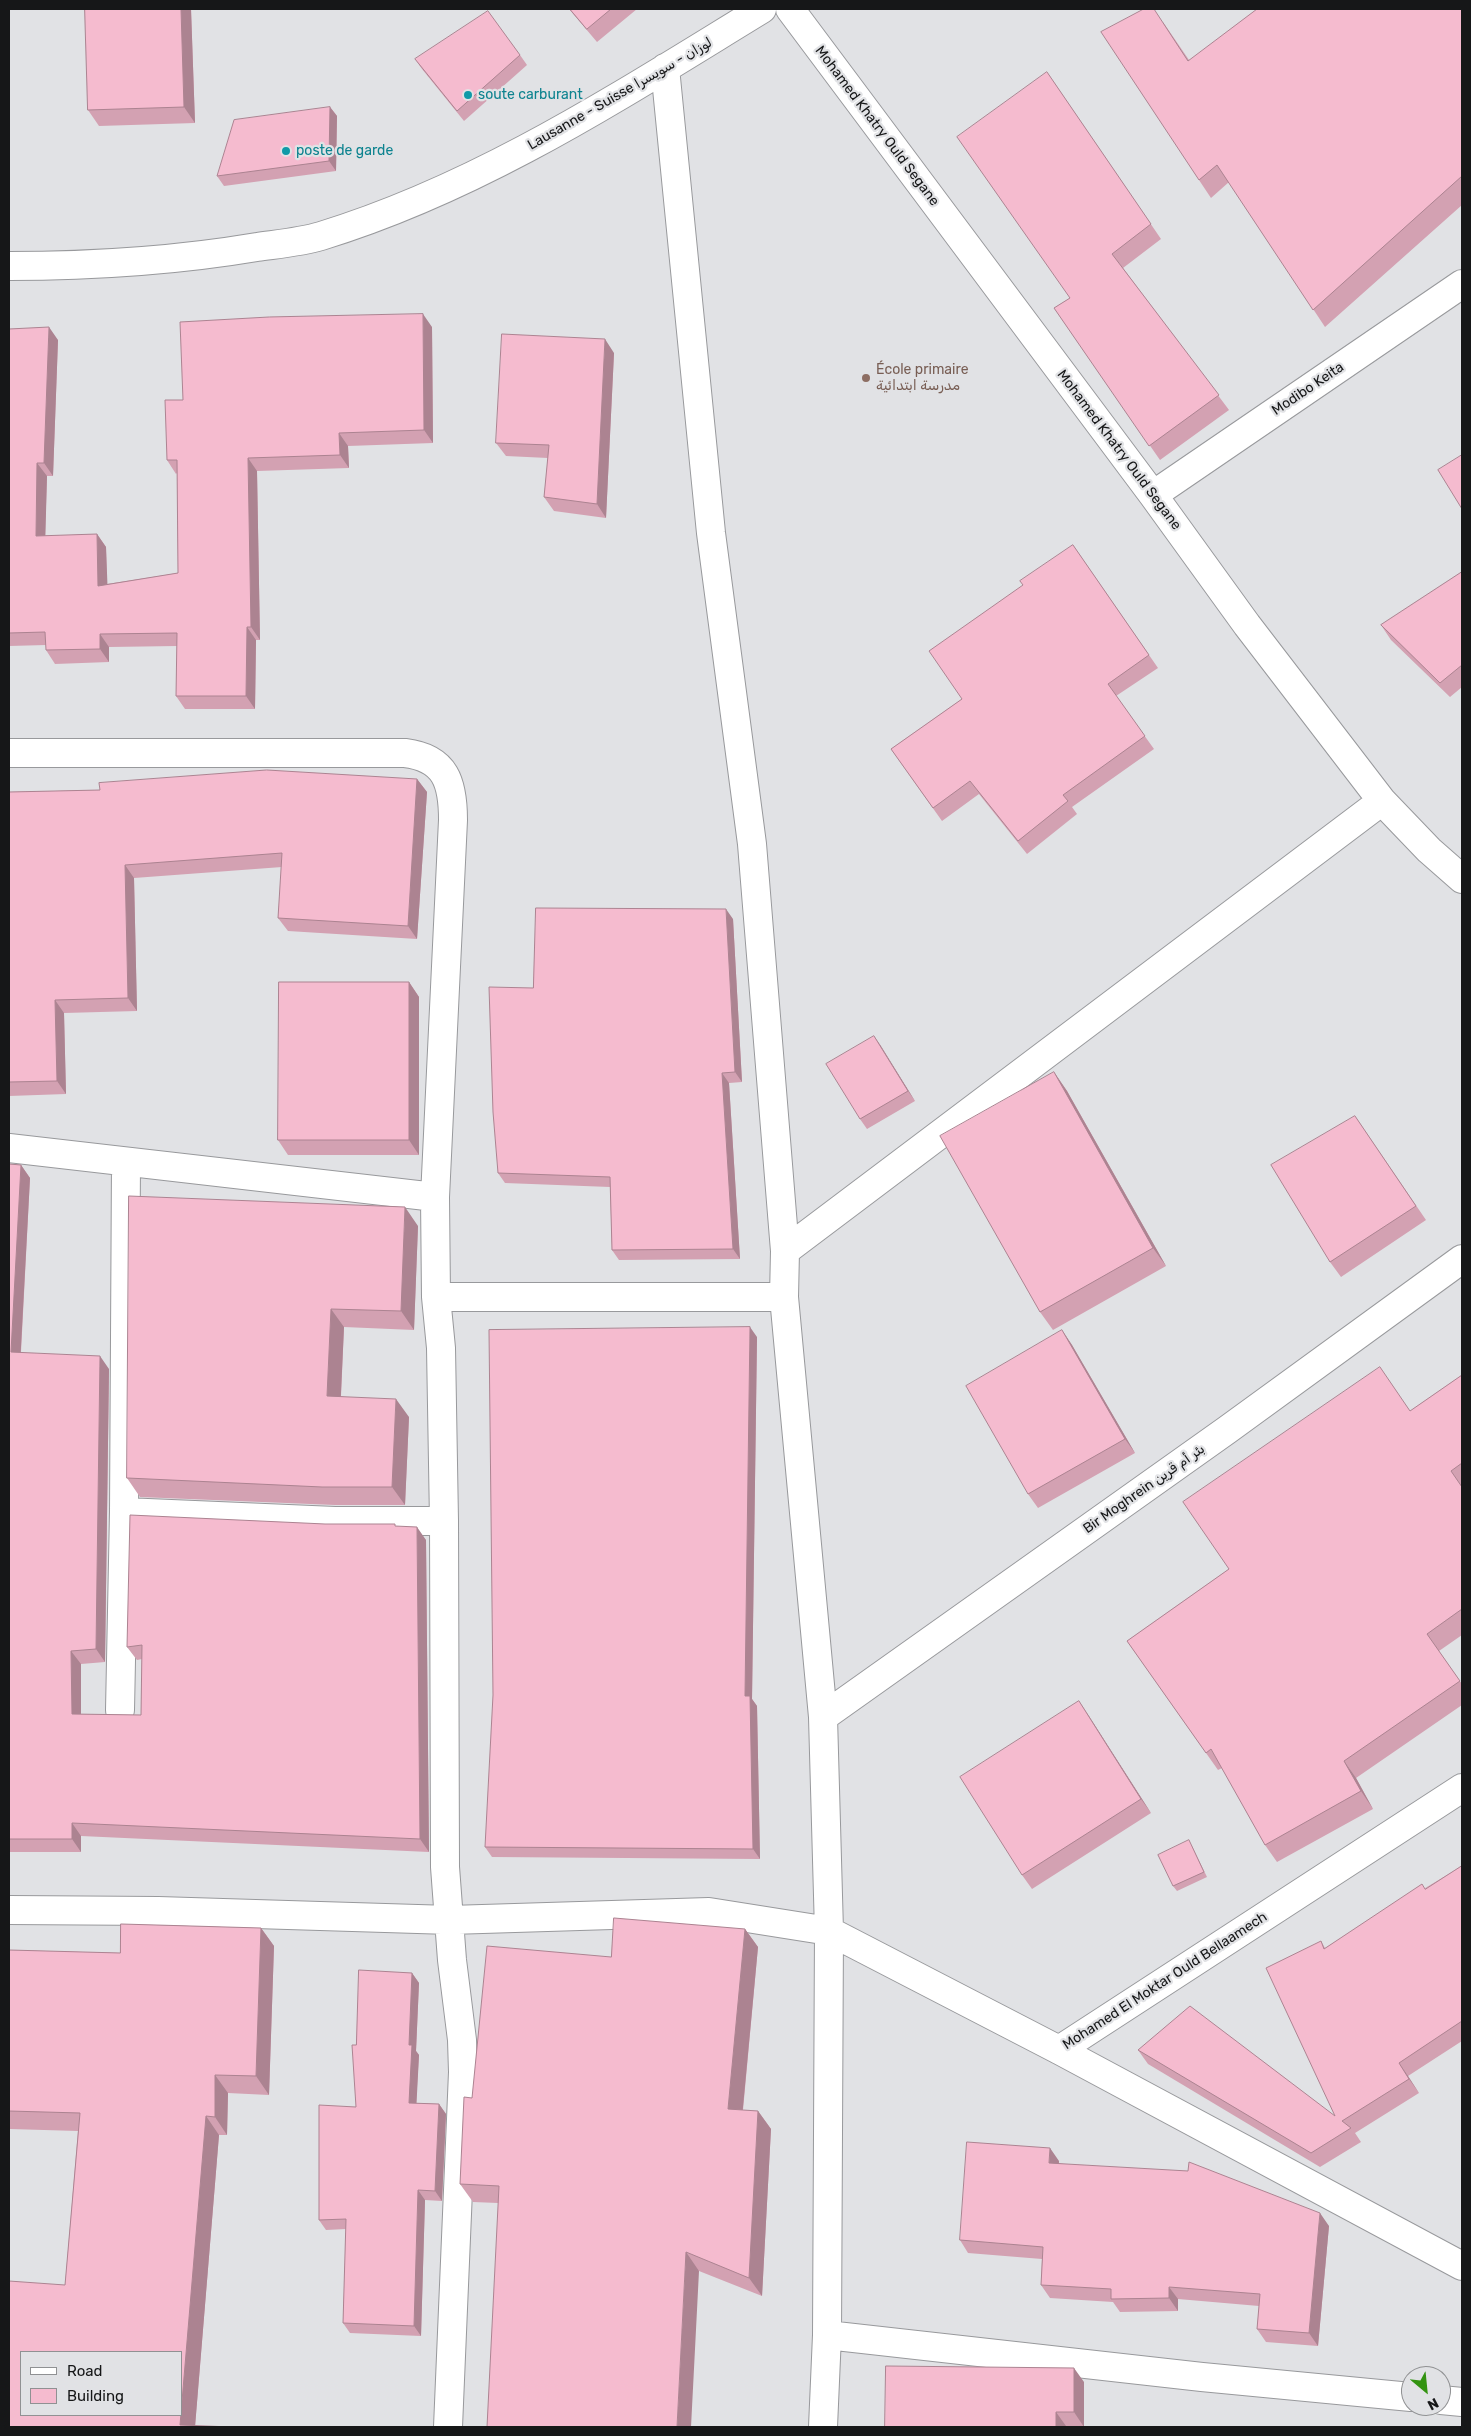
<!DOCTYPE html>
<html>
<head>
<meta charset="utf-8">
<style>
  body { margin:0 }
  #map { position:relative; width:1471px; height:2436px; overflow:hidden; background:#e1e2e5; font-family:Rubik,sans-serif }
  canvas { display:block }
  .frame { position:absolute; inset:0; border:10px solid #161718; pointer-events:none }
  .legend { position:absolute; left:20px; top:2351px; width:162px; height:65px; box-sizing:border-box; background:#e1e2e5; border:1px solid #909193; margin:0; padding:6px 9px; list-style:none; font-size:15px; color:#161718 }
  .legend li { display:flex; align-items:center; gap:10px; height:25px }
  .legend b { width:25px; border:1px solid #909193 }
  .north { position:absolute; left:1401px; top:2366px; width:50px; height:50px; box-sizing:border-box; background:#e1e2e5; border:1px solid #909193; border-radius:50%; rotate:152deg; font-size:14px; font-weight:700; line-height:20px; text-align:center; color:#161718 }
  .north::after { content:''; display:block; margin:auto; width:18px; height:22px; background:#339311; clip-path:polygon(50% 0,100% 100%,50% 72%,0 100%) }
</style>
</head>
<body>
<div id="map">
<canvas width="1471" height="2436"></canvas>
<div class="frame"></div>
<ul class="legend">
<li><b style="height:6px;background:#fff"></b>Road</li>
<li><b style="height:14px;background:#f5bbcf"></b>Building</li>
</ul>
<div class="north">N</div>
</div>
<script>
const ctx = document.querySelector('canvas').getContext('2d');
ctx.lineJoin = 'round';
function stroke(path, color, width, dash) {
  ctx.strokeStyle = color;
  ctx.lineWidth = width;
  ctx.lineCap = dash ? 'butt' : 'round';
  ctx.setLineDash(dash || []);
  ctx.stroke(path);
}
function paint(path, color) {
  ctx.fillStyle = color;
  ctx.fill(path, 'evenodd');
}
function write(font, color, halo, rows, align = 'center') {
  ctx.font = font + ' Rubik,"Noto Sans Arabic",sans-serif';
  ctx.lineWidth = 4.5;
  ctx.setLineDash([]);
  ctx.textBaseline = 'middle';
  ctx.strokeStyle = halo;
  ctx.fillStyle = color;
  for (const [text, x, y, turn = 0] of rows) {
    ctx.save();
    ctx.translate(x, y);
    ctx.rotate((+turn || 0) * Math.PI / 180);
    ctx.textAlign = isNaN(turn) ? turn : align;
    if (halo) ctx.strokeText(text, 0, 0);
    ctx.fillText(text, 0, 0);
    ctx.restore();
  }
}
const street = new Path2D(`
  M 790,9 L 1153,495 L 1247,625 L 1382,801 L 1429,850 L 1462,879
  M 665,68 L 711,533 L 752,844 L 785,1251 L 784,1297 L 823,1717 L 829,1931 L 827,2335 L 823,2427
  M 9,266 C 92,266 174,261 257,247 C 278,244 301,242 321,236 C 481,187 621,95 762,9
  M 1153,495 L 1462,284
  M 9,753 L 405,753 C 446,758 453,783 453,820 L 435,1197 L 436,1297 L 441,1348 L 444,1521 L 445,1867 L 452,1960 L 462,2040 L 463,2072 L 448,2427
  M 9,1148 L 435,1197
  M 785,1251 L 1382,801
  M 436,1297 L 784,1297
  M 124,1512 L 335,1521 L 444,1521
  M 120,1710 L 124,1512 L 126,1162
  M 823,1717 L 1227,1430 L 1462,1259
  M 9,1910 L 158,1911 L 450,1920 L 709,1912 L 829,1931 L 1059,2050 L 1462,2266
  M 1059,2050 L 1462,1788
  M 827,2335 L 1202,2377 L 1411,2397
  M 1441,2400 L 1462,2402`);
stroke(street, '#98999c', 30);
stroke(street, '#fff', 28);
paint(new Path2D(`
  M 85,9 L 191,9 L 195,123 L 99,126 L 88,110 Z
  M 569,9 L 637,9 L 597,42 Z
  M 1462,9 L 1462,205 L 1325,327 L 1229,182 L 1211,198 L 1199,180 L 1163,22 L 1189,60 Z
  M 520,55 L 527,65 L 464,121 L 422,69 L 415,59 Z
  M 1047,72 L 1161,239 L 1123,268 L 1229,410 L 1160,460 L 1054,308 L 1070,298 Z
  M 330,107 L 337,116 L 336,171 L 224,186 L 217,176 Z
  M 432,327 L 433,443 L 348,446 L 349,468 L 257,471 L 260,640 L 256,640 L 255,709 L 185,709 L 176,696 L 177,646 L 109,647 L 109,662 L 55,664 L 46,650 L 46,645 L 9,646 L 9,329 L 58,340 L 53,476 L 47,476 L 45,536 L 97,534 L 106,547 L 107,584 L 178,573 L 177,473 L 176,474 L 167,460 L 183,400 Z
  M 614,353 L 606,518 L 554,511 L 544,497 L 548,458 L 506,456 L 496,443 Z
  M 1073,545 L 1158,668 L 1116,696 L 1154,749 L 1072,807 L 1077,814 L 1027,854 L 979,794 L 942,821 L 891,749 L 962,699 L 1023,585 Z
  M 1462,572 L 1462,687 L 1450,697 L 1391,640 L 1381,625 Z
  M 417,779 L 427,792 L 417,939 L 288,931 L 278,918 L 282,867 L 134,878 L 137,1011 L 64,1013 L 66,1094 L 9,1096 L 9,792 L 100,790 Z
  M 733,919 L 742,1082 L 729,1083 L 740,1259 L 619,1260 L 612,1250 L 610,1187 L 505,1183 L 498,1173 L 533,988 Z
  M 409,982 L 419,997 L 419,1155 L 288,1155 L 278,1140 Z
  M 874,1036 L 915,1101 L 867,1129 L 860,1119 Z
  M 1054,1072 L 1067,1091 L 1166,1266 L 1053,1330 L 1040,1312 Z
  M 1355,1116 L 1426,1220 L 1341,1277 L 1330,1262 Z
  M 9,1164 L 21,1165 L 30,1178 L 21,1352 L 109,1369 L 105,1662 L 81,1664 L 81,1714 L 141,1715 L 142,1659 L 137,1660 L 127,1647 L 397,1526 L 426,1540 L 429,1852 L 81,1836 L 81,1852 L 9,1852 Z
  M 418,1226 L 414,1330 L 344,1327 L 341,1396 L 409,1417 L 405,1505 L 335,1505 L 140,1497 L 127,1478 Z
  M 1062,1330 L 1072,1345 L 1135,1453 L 1038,1508 L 1028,1494 Z
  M 757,1337 L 752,1699 L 757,1706 L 760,1859 L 492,1857 L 485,1847 Z
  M 1462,1375 L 1462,1635 L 1439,1651 L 1462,1684 L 1462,1705 L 1356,1778 L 1373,1809 L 1277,1862 L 1265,1845 L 1222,1768 L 1218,1770 L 1127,1641 L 1229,1569 L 1410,1411 Z
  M 1079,1701 L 1151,1813 L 1032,1889 L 1022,1875 Z
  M 1192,1846 L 1207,1877 L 1177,1891 L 1173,1886 Z
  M 1462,1866 L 1462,2041 L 1408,2076 L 1419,2093 L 1355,2133 L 1361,2142 L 1320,2167 L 1148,2064 L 1138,2050 L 1335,2116 L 1321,1941 L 1325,1948 Z
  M 261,1928 L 274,1946 L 269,2095 L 228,2093 L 227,2135 L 219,2135 L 195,2426 L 9,2427 L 65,2285 L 78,2131 L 10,2129 L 9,2142 L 9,1950 L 120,1953 Z
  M 745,1929 L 758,1947 L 743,2110 L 758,2111 L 771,2129 L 762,2296 L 699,2271 L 498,2203 L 473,2202 L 460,2184 L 472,2098 L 611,1957 Z
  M 412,1973 L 419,1983 L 416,2051 L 419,2055 L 416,2103 L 439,2104 L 446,2114 L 442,2201 L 425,2200 L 421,2336 L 350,2333 L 343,2323 L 346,2229 L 326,2230 L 319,2220 L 356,2107 L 356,2045 Z
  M 1059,2161 L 1059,2163 L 1329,2226 L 1318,2346 L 1266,2342 L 1257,2329 L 1259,2306 L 1178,2299 L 1178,2311 L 1120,2312 L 1113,2302 L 1050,2298 L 1041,2285 L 1042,2259 L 968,2253 L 960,2240 Z
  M 1084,2382 L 1084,2427 L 1066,2426 L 1066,2427 L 885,2427 Z`), '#d3a1b2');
paint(new Path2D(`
  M 181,9 L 191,9 L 195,123 L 184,107 Z
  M 330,107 L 337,116 L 336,171 L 329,161 Z
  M 423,314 L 432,327 L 433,443 L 424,430 Z
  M 49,327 L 58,340 L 53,476 L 44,463 Z
  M 605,339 L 614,353 L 606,518 L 597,504 Z
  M 339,433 L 348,446 L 349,468 L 340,455 Z
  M 248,458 L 257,471 L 260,640 L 251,627 Z
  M 37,463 L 47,476 L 45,549 L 36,536 Z
  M 97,534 L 106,547 L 108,599 L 98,586 Z
  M 247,627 L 256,640 L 255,709 L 246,696 Z
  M 100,634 L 109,647 L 109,662 L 100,649 Z
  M 417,779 L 427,792 L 417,939 L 408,926 Z
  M 125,865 L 134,878 L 137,1011 L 128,998 Z
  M 726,909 L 733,919 L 742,1082 L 735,1072 Z
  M 409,982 L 419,997 L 419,1155 L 409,1140 Z
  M 55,1000 L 64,1013 L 66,1094 L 57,1081 Z
  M 874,1036 L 881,1046 L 915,1101 L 908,1091 Z
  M 1054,1072 L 1067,1091 L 1166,1266 L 1153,1248 Z
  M 722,1073 L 729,1083 L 740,1259 L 733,1249 Z
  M 21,1165 L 30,1178 L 20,1365 L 11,1352 Z
  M 405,1207 L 418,1226 L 414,1330 L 401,1311 Z
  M 331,1309 L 344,1327 L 340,1414 L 327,1396 Z
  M 750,1327 L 757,1337 L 752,1699 L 757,1706 L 760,1859 L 753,1849 L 745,1696 Z
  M 1062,1330 L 1072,1345 L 1135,1453 L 1125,1439 Z
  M 100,1356 L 109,1369 L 105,1662 L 96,1649 Z
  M 396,1399 L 409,1417 L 405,1505 L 392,1487 Z
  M 417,1527 L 426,1540 L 429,1852 L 420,1839 Z
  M 71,1651 L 81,1664 L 81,1727 L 72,1714 Z
  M 1079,1701 L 1089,1716 L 1151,1813 L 1141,1799 Z
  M 1344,1761 L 1356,1778 L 1373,1809 L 1361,1791 Z
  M 72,1823 L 81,1836 L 81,1852 L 72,1839 Z
  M 261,1928 L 274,1946 L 269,2095 L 256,2076 Z
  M 745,1929 L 758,1947 L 741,2128 L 728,2109 Z
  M 412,1973 L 419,1983 L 416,2051 L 419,2055 L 416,2113 L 409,2103 L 409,2045 Z
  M 1399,2063 L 1408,2076 L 1419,2093 L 1409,2079 Z
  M 215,2075 L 228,2093 L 227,2135 L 215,2117 Z
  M 439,2104 L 446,2114 L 442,2201 L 435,2191 Z
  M 758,2111 L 771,2129 L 762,2296 L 749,2278 Z
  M 206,2116 L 219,2135 L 195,2427 L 180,2425 Z
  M 1050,2148 L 1059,2161 L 1058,2175 L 1049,2163 Z
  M 418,2190 L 425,2200 L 421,2336 L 414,2326 Z
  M 1320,2213 L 1329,2226 L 1318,2346 L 1309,2333 Z
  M 686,2252 L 699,2271 L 691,2427 L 677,2427 Z
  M 1169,2287 L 1178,2299 L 1178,2311 L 1169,2298 Z
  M 1074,2368 L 1084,2382 L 1084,2427 L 1074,2412 Z
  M 1056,2412 L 1066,2426 L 1066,2427 L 1056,2427 Z`), '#ac8391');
const building = new Path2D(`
  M 85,9 L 181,9 L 184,107 L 88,110 Z
  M 570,9 L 611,9 L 587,29 Z
  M 1144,9 L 1154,9 L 1188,61 L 1257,9 L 1462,9 L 1462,176 L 1313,310 L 1217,165 L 1199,180 L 1101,32 Z
  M 488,11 L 520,55 L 457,111 L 415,59 Z
  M 1047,72 L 1151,224 L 1112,254 L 1219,395 L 1149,446 L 1054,308 L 1070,298 L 957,137 Z
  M 330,107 L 329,161 L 217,176 L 234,120 Z
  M 423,314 L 424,430 L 339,433 L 340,455 L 248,458 L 251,627 L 247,627 L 246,696 L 176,696 L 177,633 L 100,634 L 100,649 L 46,650 L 45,632 L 9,633 L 9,329 L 49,327 L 44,463 L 37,463 L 36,536 L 97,534 L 98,586 L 178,573 L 177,460 L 167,460 L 165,400 L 183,400 L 180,322 L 269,317 Z
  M 502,334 L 605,339 L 597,504 L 544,497 L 549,445 L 496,443 Z
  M 1462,455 L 1462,509 L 1438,470 Z
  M 1073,545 L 1149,655 L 1108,684 L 1145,736 L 1063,795 L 1068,801 L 1018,841 L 970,781 L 933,808 L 891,749 L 962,699 L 929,651 L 1023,585 L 1020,581 Z
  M 1462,572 L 1462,665 L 1440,683 L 1381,625 Z
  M 267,770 L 417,779 L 408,926 L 278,918 L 282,853 L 125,865 L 128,998 L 55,1000 L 57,1081 L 9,1082 L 9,792 L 100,790 L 99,783 Z
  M 536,908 L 726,909 L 735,1072 L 722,1073 L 733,1249 L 612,1250 L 610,1177 L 498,1173 L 493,1112 L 489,987 L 533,988 Z
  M 279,982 L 409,982 L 409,1140 L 278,1140 Z
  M 874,1036 L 908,1091 L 860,1119 L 826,1064 Z
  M 1054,1072 L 1153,1248 L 1040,1312 L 940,1136 Z
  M 1355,1116 L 1416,1206 L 1330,1262 L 1271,1165 Z
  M 9,1164 L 21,1165 L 11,1352 L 100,1356 L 96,1649 L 71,1651 L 72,1714 L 141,1715 L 142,1645 L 127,1647 L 130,1515 L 325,1524 L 395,1524 L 395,1526 L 417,1527 L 420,1839 L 72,1823 L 72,1839 L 9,1839 Z
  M 129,1196 L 405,1207 L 401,1311 L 331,1309 L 327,1396 L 396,1399 L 392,1487 L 322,1487 L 127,1478 Z
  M 750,1327 L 745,1696 L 750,1696 L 753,1849 L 485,1847 L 493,1695 L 489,1330 Z
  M 1062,1330 L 1125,1439 L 1028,1494 L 966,1386 Z
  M 1380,1367 L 1410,1411 L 1462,1375 L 1462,1463 L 1451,1471 L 1462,1487 L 1462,1609 L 1427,1634 L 1460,1681 L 1344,1761 L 1361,1791 L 1265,1845 L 1211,1749 L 1206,1753 L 1127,1641 L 1229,1569 L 1183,1502 Z
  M 1079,1701 L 1141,1799 L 1022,1875 L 960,1777 Z
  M 1189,1840 L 1204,1872 L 1173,1886 L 1158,1855 Z
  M 1462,1866 L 1462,2021 L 1399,2063 L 1409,2079 L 1342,2121 L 1351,2128 L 1311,2153 L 1138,2050 L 1190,2006 L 1335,2116 L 1266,1968 L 1321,1941 L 1324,1949 L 1422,1884 L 1425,1889 Z
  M 614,1918 L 745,1929 L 728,2109 L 758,2111 L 749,2278 L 686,2252 L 677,2427 L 487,2427 L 499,2186 L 460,2184 L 464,2097 L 472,2098 L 487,1946 L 611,1957 Z
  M 121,1924 L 261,1928 L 256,2076 L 215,2075 L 215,2117 L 206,2116 L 180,2425 L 232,2427 L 9,2427 L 9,2281 L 65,2285 L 80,2113 L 9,2111 L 9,1950 L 120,1953 ZM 21,2352 L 181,2352 L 181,2415 L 21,2415 Z
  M 359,1970 L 412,1973 L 409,2045 L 412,2045 L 409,2103 L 439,2104 L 435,2191 L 418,2190 L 414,2326 L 343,2323 L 346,2219 L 319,2220 L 319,2105 L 356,2107 L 352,2045 L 356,2045 Z
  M 967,2142 L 1050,2148 L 1049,2163 L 1188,2171 L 1189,2162 L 1320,2213 L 1309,2333 L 1257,2329 L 1260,2294 L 1169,2287 L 1169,2298 L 1111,2299 L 1111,2289 L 1041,2285 L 1043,2247 L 960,2240 Z
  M 886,2366 L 1074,2368 L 1074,2412 L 1056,2412 L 1056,2427 L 885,2427 Z`);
paint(building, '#f5bbcf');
stroke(building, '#ac8391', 1);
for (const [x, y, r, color] of [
  [468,95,5,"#0f9aa8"],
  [286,151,5,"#0f9aa8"],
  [866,378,5,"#8d6e63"]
]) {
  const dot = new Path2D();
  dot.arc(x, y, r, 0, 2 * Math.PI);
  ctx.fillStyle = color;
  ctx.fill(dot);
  stroke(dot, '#e1e2e5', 2);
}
write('14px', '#161718', '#e1e2e5', [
  ["Lausanne - Suisse لوزان - سويسرا",620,94,-30],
  ["Mohamed Khatry Ould Segane",877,126,53],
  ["Modibo Keita",1308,389,-34],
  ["Mohamed Khatry Ould Segane",1119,450,53],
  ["Bir Moghrein بئر أم قرين",1144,1489,-35],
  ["Mohamed El Moktar Ould Bellaamech",1165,1981,-33]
]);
write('14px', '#0d838f', '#e1e2e5', [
  ["soute carburant",478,95],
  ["poste de garde",296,151]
], 'left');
write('14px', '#785e54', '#e1e2e5', [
  ["École primaire",876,370],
  ["مدرسة ابتدائية",876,386]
], 'left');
</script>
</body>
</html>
